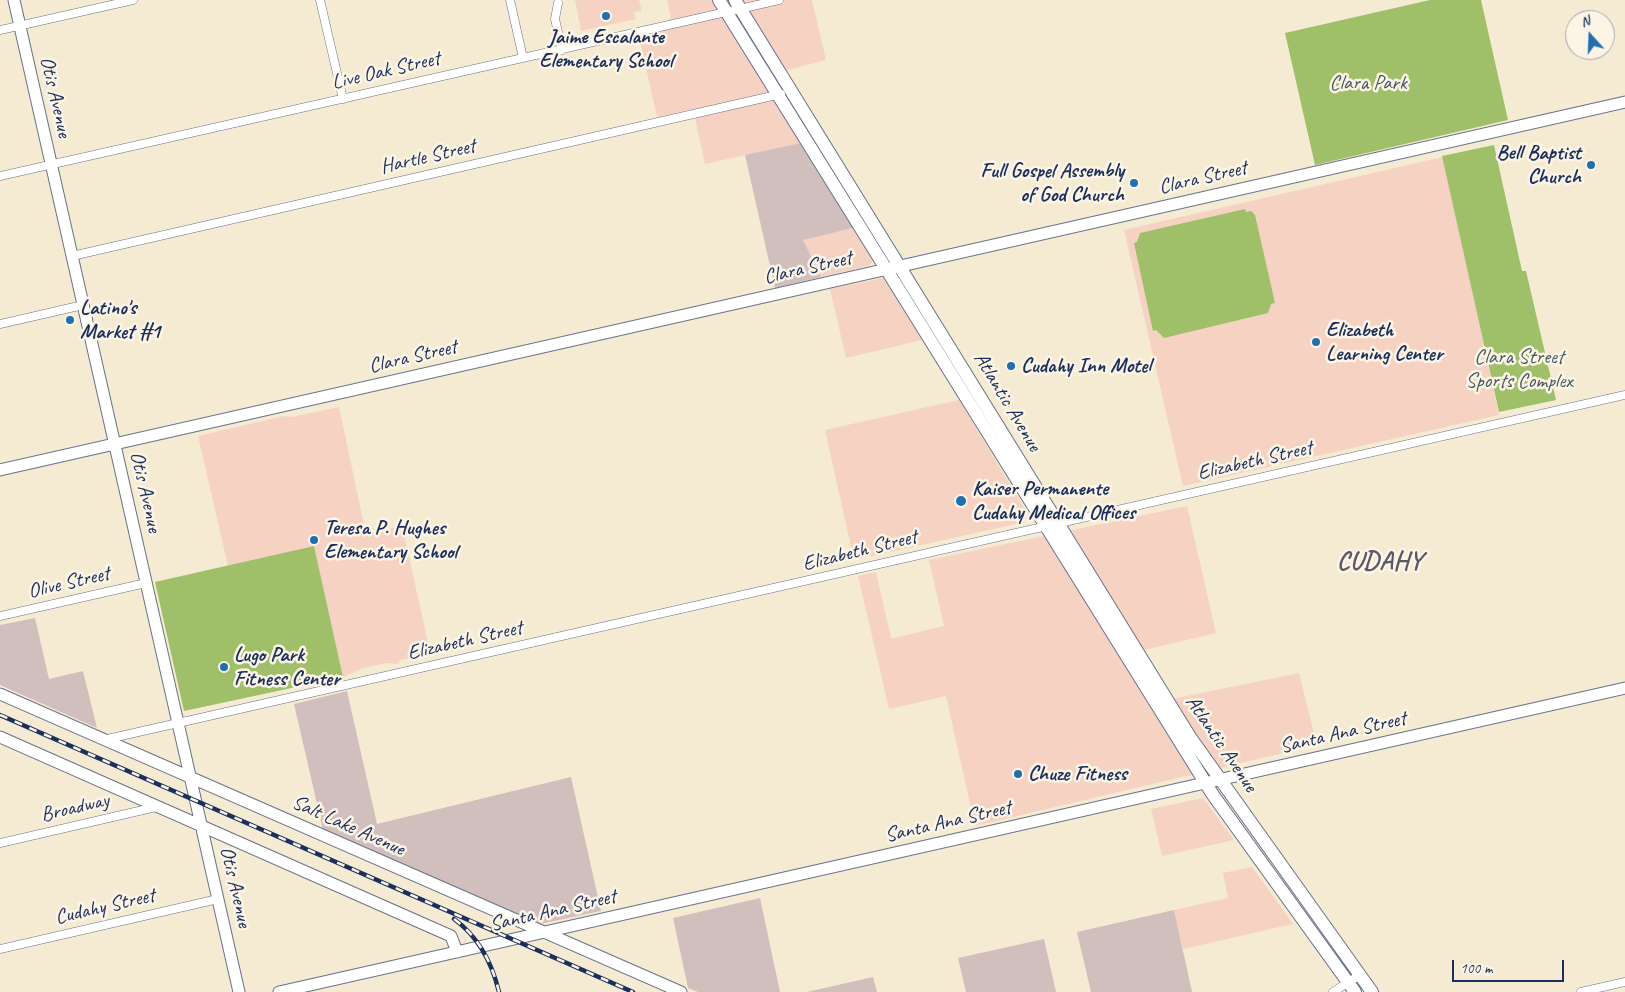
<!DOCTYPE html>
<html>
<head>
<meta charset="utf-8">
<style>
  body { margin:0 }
  #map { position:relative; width:1625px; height:992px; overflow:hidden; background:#f4ebd2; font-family:Caveat,sans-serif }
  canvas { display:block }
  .north { position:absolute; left:1565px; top:10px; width:50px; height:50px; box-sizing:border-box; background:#fcf5e5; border:1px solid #a2a6af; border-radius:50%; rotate:340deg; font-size:14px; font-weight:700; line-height:20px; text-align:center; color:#1b2f5e }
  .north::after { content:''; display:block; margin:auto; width:18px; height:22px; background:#1f6fb2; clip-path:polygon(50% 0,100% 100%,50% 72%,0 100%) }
  .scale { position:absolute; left:1452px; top:960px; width:112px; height:22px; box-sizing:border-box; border:2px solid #1b2f5e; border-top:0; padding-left:6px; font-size:15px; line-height:18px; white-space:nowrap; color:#1b2f5e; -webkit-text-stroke:4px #fcf5e5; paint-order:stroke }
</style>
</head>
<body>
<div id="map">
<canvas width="1625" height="992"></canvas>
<div class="north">N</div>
<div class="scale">100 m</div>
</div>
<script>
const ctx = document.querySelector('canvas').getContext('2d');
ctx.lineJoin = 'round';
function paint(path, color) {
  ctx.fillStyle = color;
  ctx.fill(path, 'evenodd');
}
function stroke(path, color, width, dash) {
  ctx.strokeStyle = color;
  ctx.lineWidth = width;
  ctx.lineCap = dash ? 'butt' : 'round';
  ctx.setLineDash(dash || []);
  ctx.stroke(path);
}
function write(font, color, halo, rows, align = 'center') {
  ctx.font = font + ' Caveat,sans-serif';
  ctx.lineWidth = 5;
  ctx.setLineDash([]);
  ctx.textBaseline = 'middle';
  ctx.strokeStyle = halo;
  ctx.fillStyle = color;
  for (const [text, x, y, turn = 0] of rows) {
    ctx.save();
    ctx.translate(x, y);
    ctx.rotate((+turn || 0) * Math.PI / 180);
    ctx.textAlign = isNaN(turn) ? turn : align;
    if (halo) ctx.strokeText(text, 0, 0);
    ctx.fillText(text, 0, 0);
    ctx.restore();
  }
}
paint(new Path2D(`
  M 575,0 L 639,0 L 642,11 L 634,12 L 636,19 L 581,31 Z
  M 667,0 L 812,0 L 826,60 L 760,77 L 800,143 L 705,164 L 693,109 L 657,117 L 640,41 L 671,18 Z
  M 1443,157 L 1499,415 L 1183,486 L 1124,230 Z
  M 853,228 L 872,258 L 872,263 L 868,266 L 821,277 L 802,240 Z
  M 883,278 L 922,340 L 846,358 L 830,289 Z
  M 959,400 L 1026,511 L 1026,518 L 1020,523 L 854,560 L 825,430 Z
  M 339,407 L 366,534 L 402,526 L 431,656 L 414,660 L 409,658 L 400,660 L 398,664 L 386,663 L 364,668 L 343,677 L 314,546 L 228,566 L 198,436 L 284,416 L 291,417 Z
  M 1187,506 L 1216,633 L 1119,656 L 1148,704 L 1299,673 L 1317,745 L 975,826 L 946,696 L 889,709 L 858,576 L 876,572 L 891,638 L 894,638 L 944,626 L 929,560 Z
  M 1203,798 L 1234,840 L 1162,856 L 1151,809 Z
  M 1252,867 L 1293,924 L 1183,949 L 1174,910 L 1228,898 L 1223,873 Z`), '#f6d2c3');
paint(new Path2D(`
  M 800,143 L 853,228 L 803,240 L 821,277 L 775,288 L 745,155 Z
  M 35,618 L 49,679 L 83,671 L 97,728 L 0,685 L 0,625 Z
  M 347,691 L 377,824 L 571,777 L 601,911 L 540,924 L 323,830 L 294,704 Z
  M 760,898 L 780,992 L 698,992 L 688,988 L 673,918 Z
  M 1174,910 L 1192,992 L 1091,992 L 1077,932 Z
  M 1044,939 L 1056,992 L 966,992 L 958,958 Z
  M 873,977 L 877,992 L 807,992 Z`), '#d1bfbd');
paint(new Path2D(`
  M 1430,0 L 1481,0 L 1508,120 L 1315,165 L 1285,33 Z
  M 1494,145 L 1522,271 L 1526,271 L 1556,400 L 1499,412 L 1442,156 Z
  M 1245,209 L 1246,212 L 1251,211 L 1255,215 L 1275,303 L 1271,304 L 1268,313 L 1164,338 L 1156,330 L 1153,331 L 1134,243 L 1137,242 L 1140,233 Z
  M 314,546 L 343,677 L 184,711 L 155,582 Z`), '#9fc069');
const street = new Path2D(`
  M 320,0 L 343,99
  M 510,0 L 523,58
  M 558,3 L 555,19 L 562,50
  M 0,30 L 133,0
  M 0,176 L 779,0
  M 72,256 L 781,94
  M 0,324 L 83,305
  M 0,616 L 146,583
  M 103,740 L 1625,395
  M 0,843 L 156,807
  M 0,949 L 218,899
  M 1333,992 L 1360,975
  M 1581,992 L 1625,982`);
const secondary = new Path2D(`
  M 14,0 L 239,992
  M 0,470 L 1625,102
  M 0,694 L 681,992
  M 0,737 L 451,936 L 457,952
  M 279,992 L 1625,688`);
const primary = new Path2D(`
  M 719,0 L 1213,795 L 1355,992
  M 735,0 L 1190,737 L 1372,992`);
stroke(street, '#677187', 9);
stroke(secondary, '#677187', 13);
stroke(primary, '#677187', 14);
stroke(street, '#fff', 8);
stroke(secondary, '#fff', 11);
stroke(primary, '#fff', 12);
const rail = new Path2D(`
  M 0,715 L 633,992
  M 454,919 C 479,937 492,963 499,992`);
stroke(rail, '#1b2f5e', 4.5);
stroke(rail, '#fcf5e5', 2.5, [8]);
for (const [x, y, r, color] of [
  [606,16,5,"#1f6fb2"],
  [1591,165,5,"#1f6fb2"],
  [1134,183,5,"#1f6fb2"],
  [70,320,5,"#1f6fb2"],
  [1316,342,5,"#1f6fb2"],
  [1011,366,5,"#1f6fb2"],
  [961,501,6,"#1f6fb2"],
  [314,540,5,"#1f6fb2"],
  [224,667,5,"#1f6fb2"],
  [1018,774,5,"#1f6fb2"]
]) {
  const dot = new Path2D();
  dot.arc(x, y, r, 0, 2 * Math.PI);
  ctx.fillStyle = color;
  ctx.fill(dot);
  stroke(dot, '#fcf5e5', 2);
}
write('bold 21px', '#1b2f5e', '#fcf5e5', [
  ["Jaime Escalante",606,37,"center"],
  ["Elementary School",606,61,"center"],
  ["Bell Baptist",1581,153,"right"],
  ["Church",1581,177,"right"],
  ["Full Gospel Assembly",1124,171,"right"],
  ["of God Church",1124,195,"right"],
  ["Latino's",80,308],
  ["Market #1",80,332],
  ["Elizabeth",1326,330],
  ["Learning Center",1326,354],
  ["Cudahy Inn Motel",1021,366],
  ["Kaiser Permanente",972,489],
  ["Cudahy Medical Offices",972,513],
  ["Teresa P. Hughes",324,528],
  ["Elementary School",324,552],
  ["Lugo Park",234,655],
  ["Fitness Center",234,679],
  ["Chuze Fitness",1028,774]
], 'left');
write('21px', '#1b2f5e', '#fcf5e5', [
  ["Live Oak Street",386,71,-13],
  ["Otis Avenue",55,97,77],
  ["Hartle Street",428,157,-13],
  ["Clara Street",1203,178,-13],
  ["Clara Street",808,268,-13],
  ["Clara Street",413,357,-13],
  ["Atlantic Avenue",1007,402,59],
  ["Elizabeth Street",1255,461,-13],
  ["Otis Avenue",145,492,77],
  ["Elizabeth Street",860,551,-14],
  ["Olive Street",69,583,-13],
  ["Elizabeth Street",465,641,-13],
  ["Santa Ana Street",1343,733,-13],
  ["Atlantic Avenue",1221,744,56],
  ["Broadway",75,808,-13],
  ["Santa Ana Street",948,822,-13],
  ["Salt Lake Avenue",348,826,24],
  ["Otis Avenue",235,887,77],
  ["Cudahy Street",105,907,-13],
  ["Santa Ana Street",553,911,-13]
]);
write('21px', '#435a61', '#fcf5e5', [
  ["Clara Park",1368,83],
  ["Clara Street",1519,357],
  ["Sports Complex",1519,381]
]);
ctx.letterSpacing = '1px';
write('bold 26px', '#5b5966', '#fcf5e5', [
  ["CUDAHY",1380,562]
]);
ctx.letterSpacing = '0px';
</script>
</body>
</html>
